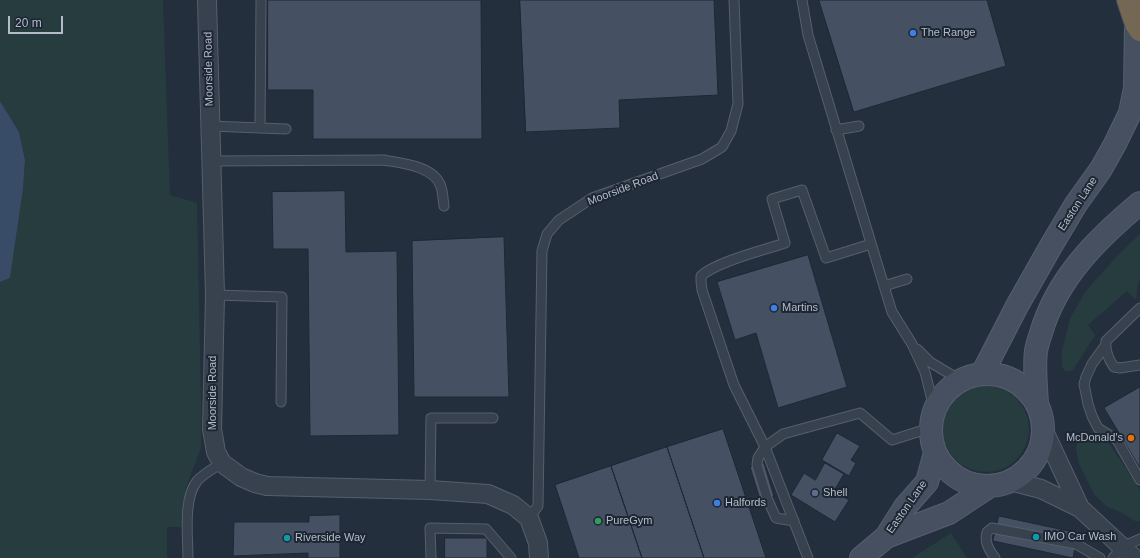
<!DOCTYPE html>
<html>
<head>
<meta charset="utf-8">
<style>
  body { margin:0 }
  #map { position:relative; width:1140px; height:558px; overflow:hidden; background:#242f3e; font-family:Arial,sans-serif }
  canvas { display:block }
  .scale { position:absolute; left:8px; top:16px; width:55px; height:18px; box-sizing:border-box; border:2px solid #b4bcc9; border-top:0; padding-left:5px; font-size:12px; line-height:14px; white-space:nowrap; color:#b4bcc9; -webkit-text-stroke:3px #1d2633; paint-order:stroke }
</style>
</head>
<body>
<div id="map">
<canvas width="1140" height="558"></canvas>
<div class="scale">20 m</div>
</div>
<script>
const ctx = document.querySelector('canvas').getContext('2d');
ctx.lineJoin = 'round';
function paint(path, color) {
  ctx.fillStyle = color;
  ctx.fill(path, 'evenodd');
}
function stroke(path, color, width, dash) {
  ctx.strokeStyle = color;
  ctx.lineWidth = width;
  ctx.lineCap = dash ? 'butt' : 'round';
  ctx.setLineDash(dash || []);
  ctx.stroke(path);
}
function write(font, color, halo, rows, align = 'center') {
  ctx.font = font + ' Arial,sans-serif';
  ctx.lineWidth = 4;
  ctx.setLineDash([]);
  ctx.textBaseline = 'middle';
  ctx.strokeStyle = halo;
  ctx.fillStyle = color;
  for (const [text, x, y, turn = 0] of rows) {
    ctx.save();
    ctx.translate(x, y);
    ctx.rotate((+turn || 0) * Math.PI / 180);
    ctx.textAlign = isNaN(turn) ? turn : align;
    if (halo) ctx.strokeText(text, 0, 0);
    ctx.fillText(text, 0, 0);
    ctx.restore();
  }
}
paint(new Path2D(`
  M 0,0 L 163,0 L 170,195 L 197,203 L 201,401 L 201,448 L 186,488 L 182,527 L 167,527 L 167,558 L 0,558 L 0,282 L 10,278 L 23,189 L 25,160 L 19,132 L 0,101 Z
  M 1140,234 L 1140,280 L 1138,282 L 1136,300 L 1127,291 L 1088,325 L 1095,335 L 1073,370 L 1066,372 L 1062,367 L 1062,351 L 1070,319 L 1085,292 L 1119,254 Z
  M943 429a43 43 0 1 1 86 0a43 43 0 1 1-86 0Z
  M 1083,430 L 1096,438 L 1109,443 L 1140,490 L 1140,521 L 1135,521 L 1122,513 L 1106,506 L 1094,494 L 1079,464 L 1076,448 Z
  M 951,533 L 967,558 L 912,558 Z`), '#263c3f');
paint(new Path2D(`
  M 0,101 L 19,132 L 25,160 L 23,189 L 10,278 L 0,282 Z`), '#394c67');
const building = new Path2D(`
  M 268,0 L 481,0 L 482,139 L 313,139 L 313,90 L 268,90 Z
  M 520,0 L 714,0 L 718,95 L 619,100 L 620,128 L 526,132 Z
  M 819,0 L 987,0 L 1006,66 L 854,112 Z
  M 345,191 L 346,252 L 397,251 L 399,435 L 310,436 L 308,249 L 273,249 L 272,192 Z
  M 504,237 L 509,397 L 414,397 L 412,241 Z
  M 808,255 L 847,387 L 778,408 L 756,333 L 735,340 L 717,282 Z
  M 1140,387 L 1140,468 L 1104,408 Z
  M 723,429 L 766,558 L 704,558 L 667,447 Z
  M 837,433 L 860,446 L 851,460 L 856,463 L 849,476 L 822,460 Z
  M 667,447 L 704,558 L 642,558 L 611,466 Z
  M 764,463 L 774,496 L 760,500 L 750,467 Z
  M 825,463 L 844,474 L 834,491 L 849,500 L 835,522 L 791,495 L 804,473 L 815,480 Z
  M 611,466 L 642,558 L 579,558 L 555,485 Z
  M 340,515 L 340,558 L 308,558 L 308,553 L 233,556 L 234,522 L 309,522 L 309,516 Z
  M 999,516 L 1078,533 L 1073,558 L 993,541 Z
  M 445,538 L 487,538 L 487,558 L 445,558 Z`);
paint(building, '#455162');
stroke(building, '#1f2835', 1);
const lane = new Path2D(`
  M 802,0 L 808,35 L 884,286 L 892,312 L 912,344 L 925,372 L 934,408
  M 210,126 L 286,129
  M 260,128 L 261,0
  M 836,130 L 859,126
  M 211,161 L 383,160 C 401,163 435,166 441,187 C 443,193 443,200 444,206
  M 884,286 L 907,279
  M 215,295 L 282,297 L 281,402
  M 1140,308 L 1106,341 C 1105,350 1109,360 1114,367 L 1120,368 L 1140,365
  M 1105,346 L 1092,364 L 1086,377 L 1084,384 L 1088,404 L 1092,416 L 1098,428 L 1117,440 L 1140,480
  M 917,349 L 930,362 L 960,380
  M 430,490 L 431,418 L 493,418
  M 529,518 L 538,506 L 542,251 L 547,234 L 559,220 L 592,198 L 702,159 L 722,147 L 731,131 L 738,104 L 734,0
  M 794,521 L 776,518 L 767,498 L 757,465 L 758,458 L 765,447 L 783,434 L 860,413 L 892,440 L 930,428
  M 188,558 C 188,536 183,499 197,481 C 203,474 214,468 222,463
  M 431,558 L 430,528 L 486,529 L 511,558
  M 808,558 L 765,447 L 734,385 L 702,290 L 701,281 L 701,276 C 716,262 764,250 785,243 L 772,199 L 802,190 L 826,258 L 871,244
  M 995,558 C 989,550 984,542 987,532 L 992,528 L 1076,544 L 1100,558
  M 1113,558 L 1122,547 L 1140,539`);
const street = new Path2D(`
  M 207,0 L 215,295 L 212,429 L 216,452 L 222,463 L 241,477 L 255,483 L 267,486 L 430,490 L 488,494 L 513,505 L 529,518 L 538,543 L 539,558
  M 1043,429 L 1080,508
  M 1010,481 L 1041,489 L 1080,508 L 1134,558`);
const secondary = new Path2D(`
  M931 430a56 56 0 1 1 112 0a56 56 0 1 1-112 0Z
  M 982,374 L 1017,306 L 1051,246 L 1076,204 L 1101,169 L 1115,144 L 1130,113 L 1135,88 L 1136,24
  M 1037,403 C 1036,388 1034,365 1036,351 C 1037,345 1039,339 1041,333 C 1057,278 1097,239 1140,203
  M 886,537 L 949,513 L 990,486
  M 861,558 L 886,537 L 905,507 L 927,482 L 935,453`);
const highway = new Path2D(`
  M 1128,0 L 1136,24 L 1140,30`);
stroke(lane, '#565f6c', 11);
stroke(street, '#565f6c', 20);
stroke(secondary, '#565f6c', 24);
stroke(highway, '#434c59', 24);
stroke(lane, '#38414e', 9);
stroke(street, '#38414e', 18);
stroke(secondary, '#465061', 22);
stroke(highway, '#746855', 22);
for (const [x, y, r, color] of [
  [913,33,4,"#3f7fe0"],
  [774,308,4,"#3f7fe0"],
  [1131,438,4,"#e8710a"],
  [815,493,4,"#5c6f8a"],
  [717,503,4,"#3f7fe0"],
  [598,521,4,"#2e9e5b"],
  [1036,537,4,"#0f9aa8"],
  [287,538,4,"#0f9aa8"]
]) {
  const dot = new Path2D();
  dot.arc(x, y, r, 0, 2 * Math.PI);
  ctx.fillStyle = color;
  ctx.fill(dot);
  stroke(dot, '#1d2633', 1.5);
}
write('11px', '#b4bcc9', '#1d2633', [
  ["The Range",921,33],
  ["Martins",782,308],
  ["McDonald's",1123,438,"right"],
  ["Shell",823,493],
  ["Halfords",725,503],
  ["PureGym",606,521],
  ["IMO Car Wash",1044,537],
  ["Riverside Way",295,538]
], 'left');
write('11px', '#b4bcc9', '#1d2633', [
  ["Moorside Road",209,69,-91],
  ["Moorside Road",623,189,-21],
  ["Easton Lane",1078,204,-57],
  ["Moorside Road",213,393,-90],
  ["Easton Lane",907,507,-55]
]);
</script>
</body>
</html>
